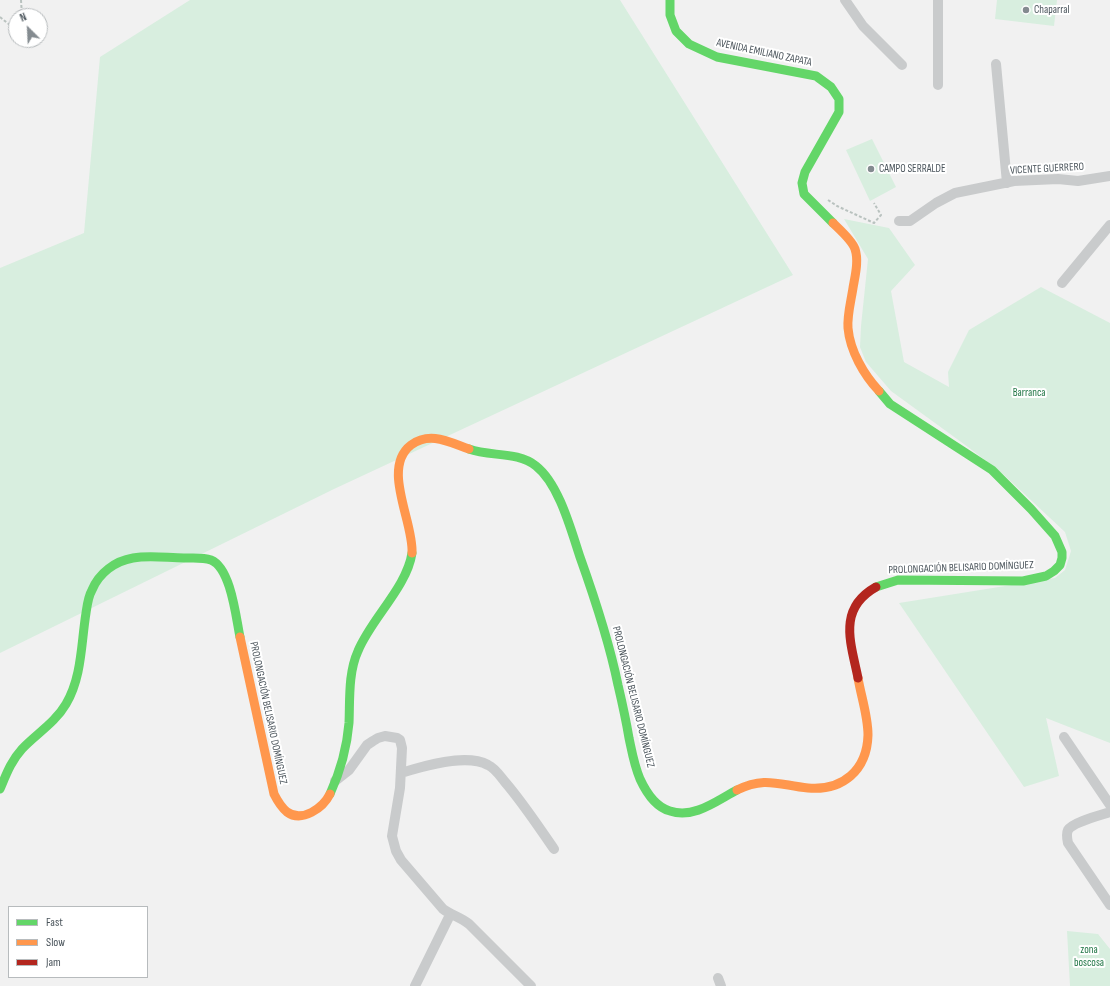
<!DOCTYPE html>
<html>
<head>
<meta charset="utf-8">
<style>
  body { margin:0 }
  #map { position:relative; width:1110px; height:986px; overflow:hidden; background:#f1f1f1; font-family:"Sofia Sans Condensed",sans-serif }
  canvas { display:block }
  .legend { position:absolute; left:8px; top:906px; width:140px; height:72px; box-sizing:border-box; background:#fff; border:1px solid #b7bbbd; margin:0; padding:5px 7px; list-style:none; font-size:12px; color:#4a545b }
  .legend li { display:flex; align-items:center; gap:8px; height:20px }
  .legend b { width:20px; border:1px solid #b7bbbd }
  .north { position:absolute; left:8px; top:8px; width:40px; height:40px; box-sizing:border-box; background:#fff; border:1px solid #b7bbbd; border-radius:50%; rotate:336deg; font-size:11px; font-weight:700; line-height:16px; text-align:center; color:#4a545b }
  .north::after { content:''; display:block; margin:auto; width:14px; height:18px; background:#848b90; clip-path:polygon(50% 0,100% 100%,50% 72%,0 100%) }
</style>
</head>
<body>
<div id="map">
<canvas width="1110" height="986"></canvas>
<ul class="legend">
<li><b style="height:5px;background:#63d668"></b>Fast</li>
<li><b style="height:5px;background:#ff974d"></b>Slow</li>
<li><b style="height:5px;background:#b3261e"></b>Jam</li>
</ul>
<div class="north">N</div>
</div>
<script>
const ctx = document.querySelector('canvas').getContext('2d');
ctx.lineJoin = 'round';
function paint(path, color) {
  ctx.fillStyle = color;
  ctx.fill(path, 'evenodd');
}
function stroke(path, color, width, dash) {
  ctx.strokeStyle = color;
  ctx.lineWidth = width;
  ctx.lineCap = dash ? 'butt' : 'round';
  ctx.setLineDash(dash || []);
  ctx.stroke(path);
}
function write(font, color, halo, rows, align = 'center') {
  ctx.font = font + ' "Sofia Sans Condensed",sans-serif';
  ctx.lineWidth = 4;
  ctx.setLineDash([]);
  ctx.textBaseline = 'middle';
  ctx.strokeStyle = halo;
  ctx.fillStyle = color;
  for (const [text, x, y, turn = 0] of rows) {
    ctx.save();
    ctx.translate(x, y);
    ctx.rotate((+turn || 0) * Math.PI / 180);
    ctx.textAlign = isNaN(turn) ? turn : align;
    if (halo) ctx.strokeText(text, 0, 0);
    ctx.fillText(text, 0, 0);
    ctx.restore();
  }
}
paint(new Path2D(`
  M 190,0 L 620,0 L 793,275 L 334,489 L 0,653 L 0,268 L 84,233 L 100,57 Z
  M 997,0 L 1057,0 L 1054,26 L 995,19 Z
  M 872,139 L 896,187 L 870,201 L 846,150 Z
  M 844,219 L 889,228 L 915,265 L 891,291 L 904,362 L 949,387 L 948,372 L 969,330 L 1041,287 L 1110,323 L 1110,743 L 1046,718 L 1059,776 L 1024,787 L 899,603 L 1055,578 L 1065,570 L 1071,551 L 1065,532 L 1004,475 L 968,447 L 891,391 L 866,362 L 860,347 L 861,326 L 868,259 Z
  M 1067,931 L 1098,934 L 1110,949 L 1110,986 L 1070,986 Z`), '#d8eedf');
stroke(new Path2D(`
  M 21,0 L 22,16
  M 0,17 L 11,26 L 16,23
  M 828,200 L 837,206 L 874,223 L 881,215 L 874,203`), '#b9c2bf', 2, [3, 2]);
stroke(new Path2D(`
  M 845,0 L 863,26 L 902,65
  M 938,0 L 938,85
  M 996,64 L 1007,183
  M 899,221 L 910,221 L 936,203 L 955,193 L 1014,181 L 1058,179 L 1078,181 L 1110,176
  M 1062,283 L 1110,225
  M 1064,737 L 1110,805
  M 401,773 C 423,766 466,753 488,765 C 495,768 500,776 505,782 C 523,803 538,826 554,849
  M 335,781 L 349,770 L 367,745 L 373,741 L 378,738 L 385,736 L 397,738 L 400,740 L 402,748 L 400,788 L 392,836 L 396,851 L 401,860 L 443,909 C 451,915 460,917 469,924 L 531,986
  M 1110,812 C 1101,815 1073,822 1068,830 C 1066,834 1067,838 1068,843 L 1110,905
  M 718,978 L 721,986
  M 415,986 L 450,915`), '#c9cbcc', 10);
stroke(new Path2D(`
  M 670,0 L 670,15 L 676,31 L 689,44 L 717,57 L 816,76 L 831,87 L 839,99 L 839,112 L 805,172 L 802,183 L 804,194 L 833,223
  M 469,449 C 490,457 517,451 536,466 C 559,484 571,530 580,557 C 595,599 609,641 618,685 C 622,702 626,720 629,738 C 632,752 634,765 640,779 C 646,792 655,807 670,811 C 694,819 716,801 737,790
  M 876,587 L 898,580 L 1023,581 L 1046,576 L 1054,571 L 1060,565 L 1062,558 L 1062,552 L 1055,536 L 1031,509 L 992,470 L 890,404 L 879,391
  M 0,789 C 6,775 11,761 22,749 C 36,734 55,723 66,704 C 82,677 81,644 86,613 C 87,606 88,597 92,590 C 99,573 115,561 133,558 C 150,555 168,558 184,558 C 193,558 203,557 211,560 C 231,568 236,618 240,637
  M 330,794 C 340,772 347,747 349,723 C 350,700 348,673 358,651 C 371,619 407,587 412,553`), '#63d668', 9);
stroke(new Path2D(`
  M 833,223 C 839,229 852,240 855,249 C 859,261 855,276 853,288 C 851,301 847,316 848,328 C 850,351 864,375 879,391
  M 412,553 C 414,522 381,468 411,445 C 430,431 449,442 469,449
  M 240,637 L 274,794 C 277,800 281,807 287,812 C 302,823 323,808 330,794
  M 737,790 C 765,776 779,785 808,788 C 843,791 867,770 868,735 C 868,716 861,696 858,678`), '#ff974d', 9);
stroke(new Path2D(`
  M 858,678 C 851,643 837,609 876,587`), '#b3261e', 9);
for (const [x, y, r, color] of [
  [1026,10,4,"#848b90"],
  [871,169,4,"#848b90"]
]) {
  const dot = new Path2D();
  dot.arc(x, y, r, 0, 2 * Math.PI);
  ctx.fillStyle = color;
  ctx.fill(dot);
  stroke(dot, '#fff', 1.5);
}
write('11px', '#4a545b', '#fff', [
  ["Chaparral",1034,10],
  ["CAMPO SERRALDE",879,169]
], 'left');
write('11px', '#4a545b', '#fff', [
  ["AVENIDA EMILIANO ZAPATA",764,53,12],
  ["VICENTE GUERRERO",1047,169,-3],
  ["PROLONGACIÓN BELISARIO DOMÍNGUEZ",961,568,-2],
  ["PROLONGACIÓN BELISARIO DOMÍNGUEZ",633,697,76],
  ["PROLONGACIÓN BELISARIO DOMÍNGUEZ",268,713,78]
]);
write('11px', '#217646', '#fff', [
  ["Barranca",1029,393],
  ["zona",1089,950],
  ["boscosa",1089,963]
]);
</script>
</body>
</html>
